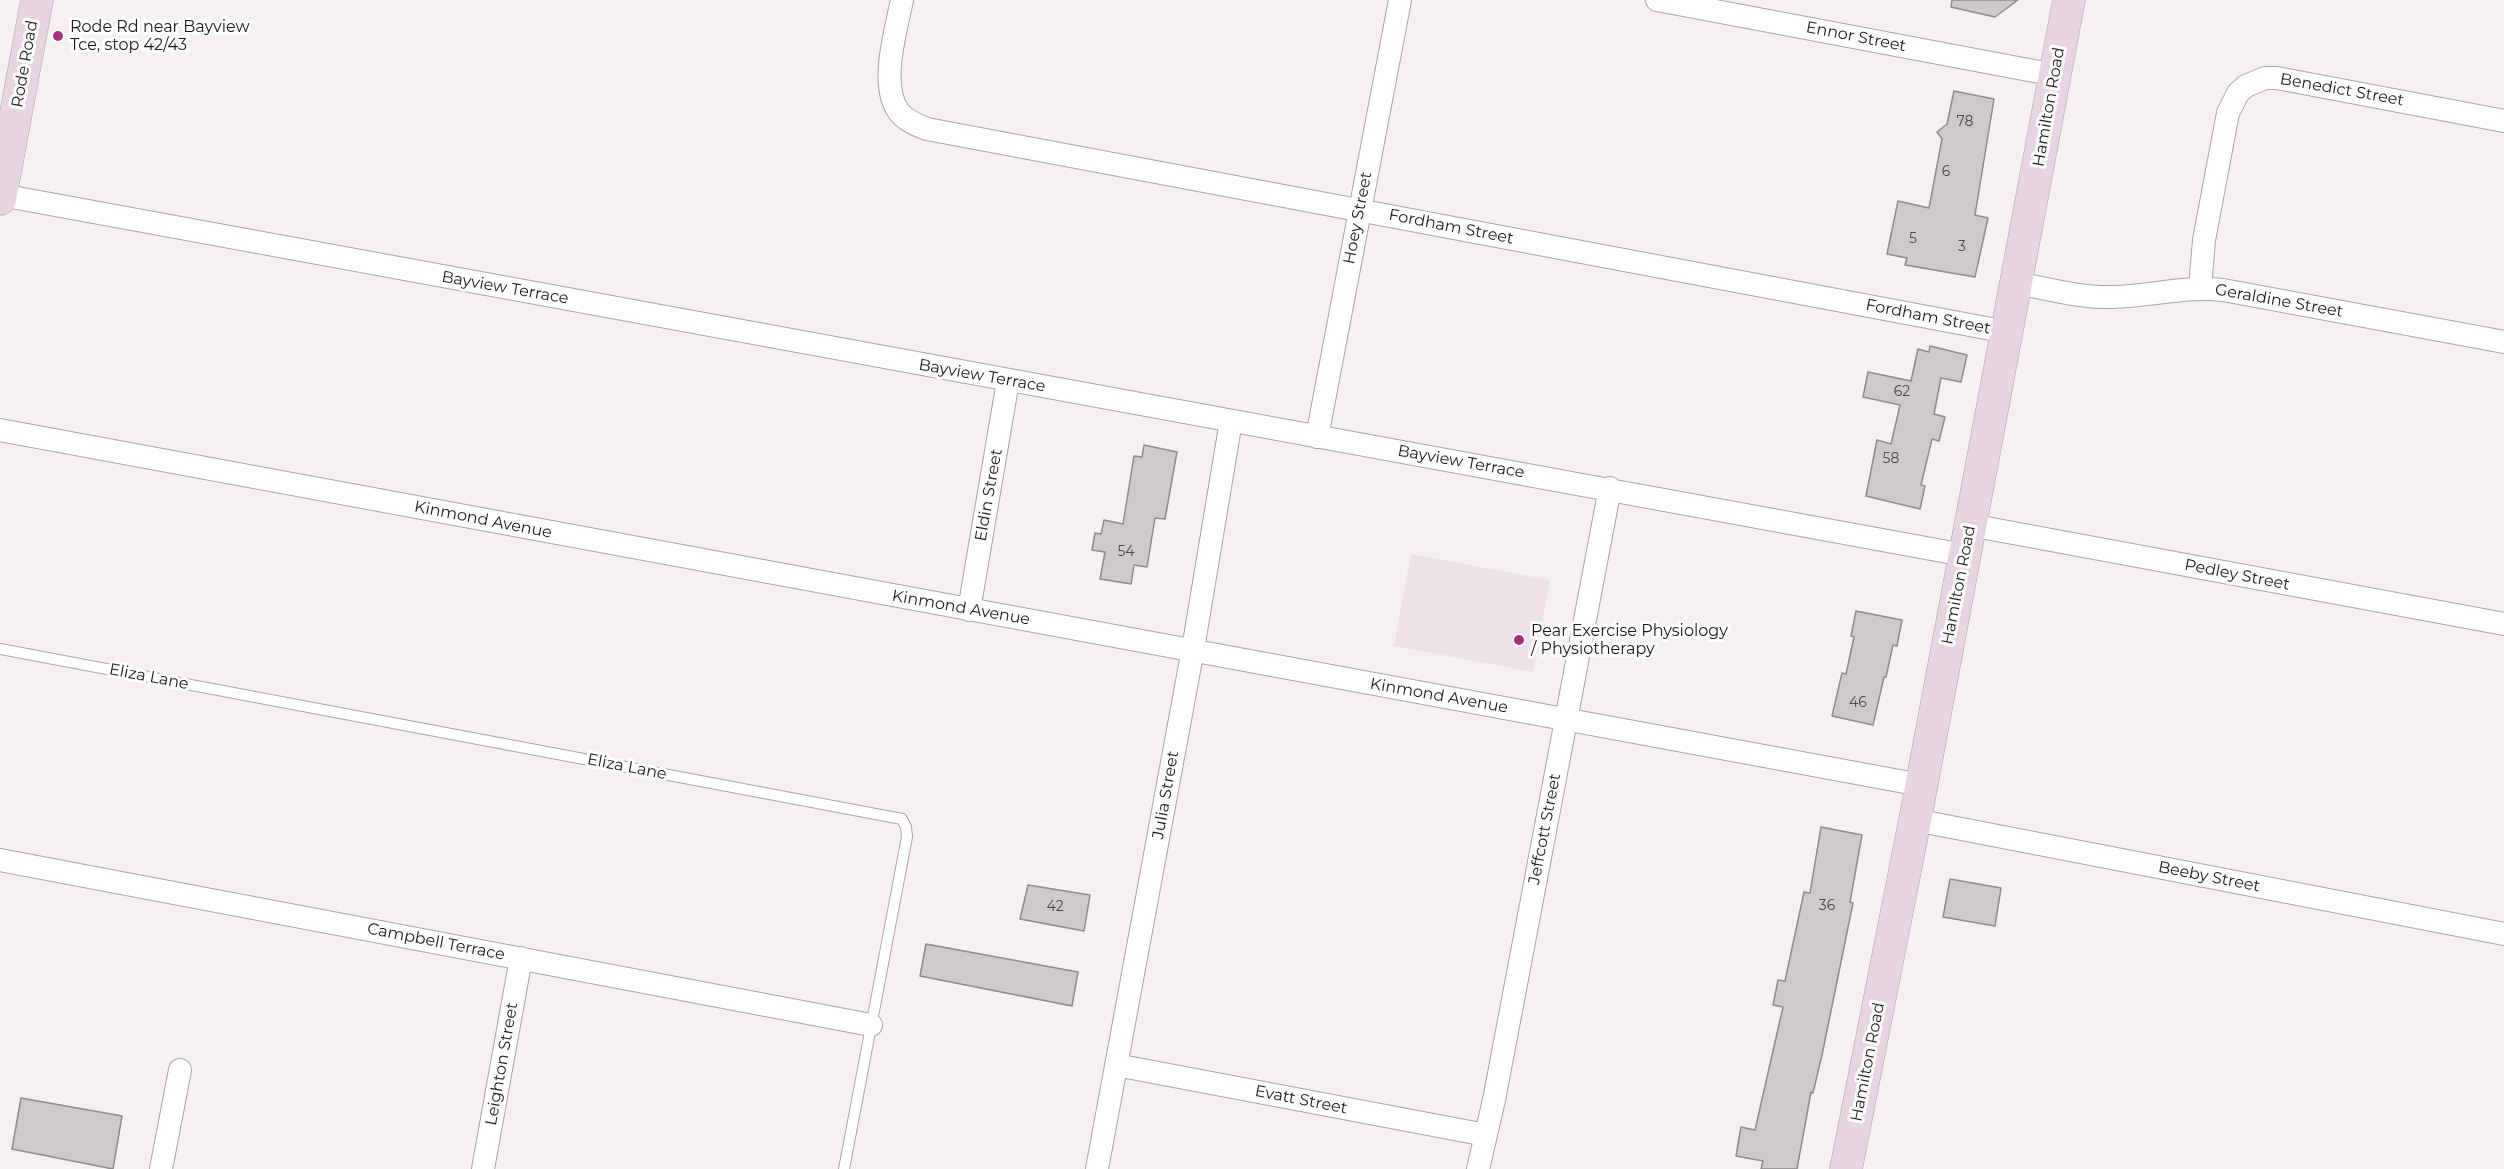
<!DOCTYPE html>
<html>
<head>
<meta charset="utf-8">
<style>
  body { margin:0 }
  canvas { display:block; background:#f5f0f2 }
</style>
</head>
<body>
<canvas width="2504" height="1169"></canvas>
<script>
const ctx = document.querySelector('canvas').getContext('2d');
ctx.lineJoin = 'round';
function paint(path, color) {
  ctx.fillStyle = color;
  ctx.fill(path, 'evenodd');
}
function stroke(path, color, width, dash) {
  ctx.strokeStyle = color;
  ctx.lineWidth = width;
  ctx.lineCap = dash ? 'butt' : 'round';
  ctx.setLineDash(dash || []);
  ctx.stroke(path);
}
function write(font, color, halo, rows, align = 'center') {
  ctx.font = font + ' Montserrat,sans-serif';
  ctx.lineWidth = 6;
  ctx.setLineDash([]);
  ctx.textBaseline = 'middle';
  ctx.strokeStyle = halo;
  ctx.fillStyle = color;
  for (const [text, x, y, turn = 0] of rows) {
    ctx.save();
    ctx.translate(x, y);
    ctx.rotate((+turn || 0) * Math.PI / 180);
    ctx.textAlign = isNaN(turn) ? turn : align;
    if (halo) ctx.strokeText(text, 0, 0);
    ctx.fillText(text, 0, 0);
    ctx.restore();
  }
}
paint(new Path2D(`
  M 1411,554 L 1550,580 L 1533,672 L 1394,646 Z`), '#eee1e7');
const building = new Path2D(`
  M 1952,0 L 2018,0 L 1995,17 L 1951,7 Z
  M 1954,91 L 1994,99 L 1975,215 L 1988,218 L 1975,277 L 1905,265 L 1907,258 L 1887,254 L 1898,201 L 1929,208 L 1942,139 L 1937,132 L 1947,124 Z
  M 1930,346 L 1967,355 L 1961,382 L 1941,378 L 1934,414 L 1945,417 L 1939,441 L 1932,439 L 1921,485 L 1925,486 L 1920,509 L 1866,496 L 1877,440 L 1891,444 L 1900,405 L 1863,397 L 1868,372 L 1911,381 L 1918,349 L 1929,352 Z
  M 1144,445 L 1177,452 L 1165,519 L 1155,518 L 1147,567 L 1134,565 L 1131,584 L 1100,579 L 1105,552 L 1092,550 L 1095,533 L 1101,534 L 1104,520 L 1123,524 L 1134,456 L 1142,457 Z
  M 1856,611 L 1902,620 L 1897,646 L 1893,645 L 1886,677 L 1884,677 L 1873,725 L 1832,716 L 1842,673 L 1846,674 L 1854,637 L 1851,636 Z
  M 1821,827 L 1862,835 L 1850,902 L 1853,903 L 1822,1055 L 1813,1093 L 1811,1092 L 1797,1169 L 1761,1169 L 1763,1161 L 1736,1156 L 1741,1127 L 1755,1130 L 1783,1007 L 1773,1005 L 1778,980 L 1785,981 L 1804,892 L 1810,893 Z
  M 1950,879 L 2001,888 L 1995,926 L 1943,917 Z
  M 1028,885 L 1090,895 L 1084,931 L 1020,919 Z
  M 926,944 L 1078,972 L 1072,1006 L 920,976 Z
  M 21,1098 L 122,1116 L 113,1169 L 12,1149 Z`);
paint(building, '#cec9cb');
stroke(building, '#8f8a8c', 1.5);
const lane = new Path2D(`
  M 0,649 L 902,819 L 906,827 L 907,837 L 844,1169`);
const street = new Path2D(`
  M 902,0 C 896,30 879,86 899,112 C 906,121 917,125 927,129 L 2007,332
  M 1657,0 L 2055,75
  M 1,195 L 1964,555
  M 2017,283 C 2048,289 2081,298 2113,297 C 2150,296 2185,286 2223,290 L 2504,342
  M 2200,288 L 2204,240 L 2228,113 L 2238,93 L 2246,86 L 2265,78 L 2277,78 L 2504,121
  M 0,430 L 1921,785
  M 1317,437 L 1400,0
  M 1970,525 L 2504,624
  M 969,610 L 1008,381
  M 1915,820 L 2504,934
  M 0,860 L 871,1025
  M 1116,1065 L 1486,1135
  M 161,1169 L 180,1070
  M 483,1169 L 521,958
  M 1097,1169 L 1193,649 L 1231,421
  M 1478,1169 L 1494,1100 L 1610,488`);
const secondary = new Path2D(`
  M 0,199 L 37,0
  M 1846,1169 L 1915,820 L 2069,0`);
stroke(lane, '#a9a4a7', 12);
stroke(street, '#a9a4a7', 24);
stroke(secondary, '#a9a4a7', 33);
stroke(lane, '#fff', 10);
stroke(street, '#fff', 22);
stroke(secondary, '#e8d4df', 32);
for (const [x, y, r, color] of [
  [58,36,6,"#aa2c7c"],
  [1519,640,6,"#aa2c7c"]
]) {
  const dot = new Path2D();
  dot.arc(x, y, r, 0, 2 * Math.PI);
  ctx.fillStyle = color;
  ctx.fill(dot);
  stroke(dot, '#fff', 2);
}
write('14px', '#474546', null, [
  ["78",1965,122],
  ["6",1946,172],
  ["5",1913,239],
  ["3",1962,247],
  ["62",1902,392],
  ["58",1891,459],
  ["54",1126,552],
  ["46",1858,703],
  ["36",1827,906],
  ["42",1055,907]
]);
write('16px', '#1a191a', '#fff', [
  ["Rode Rd near Bayview",70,27],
  ["Tce, stop 42/43",70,45],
  ["Pear Exercise Physiology",1531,631],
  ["/ Physiotherapy",1531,649]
], 'left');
write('16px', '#1a191a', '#fff', [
  ["Ennor Street",1856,37,11],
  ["Rode Road",25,64,-80],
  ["Benedict Street",2342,90,10],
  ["Hamilton Road",2049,107,-80],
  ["Hoey Street",1358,218,-79],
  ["Fordham Street",1451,227,11],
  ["Bayview Terrace",505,288,10],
  ["Geraldine Street",2279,301,10],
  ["Fordham Street",1928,317,11],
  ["Bayview Terrace",982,376,10],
  ["Bayview Terrace",1461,462,10],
  ["Eldin Street",989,495,-80],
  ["Kinmond Avenue",483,520,11],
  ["Pedley Street",2237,575,11],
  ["Hamilton Road",1959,585,-79],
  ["Kinmond Avenue",961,608,10],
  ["Eliza Lane",149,677,11],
  ["Kinmond Avenue",1439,696,10],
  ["Eliza Lane",627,767,11],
  ["Julia Street",1166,795,-80],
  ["Jeffcott Street",1545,829,-79],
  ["Beeby Street",2209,877,11],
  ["Campbell Terrace",436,942,11],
  ["Hamilton Road",1868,1062,-79],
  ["Leighton Street",502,1064,-80],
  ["Evatt Street",1301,1100,11]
]);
</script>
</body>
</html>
